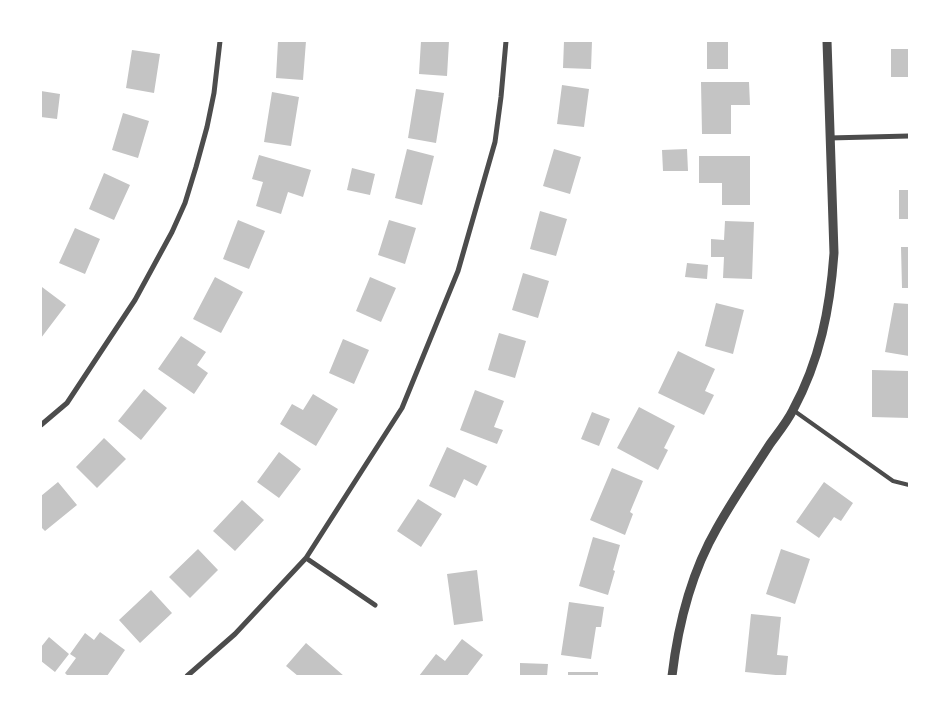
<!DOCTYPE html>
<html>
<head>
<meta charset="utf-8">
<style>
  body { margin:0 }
  #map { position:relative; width:950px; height:717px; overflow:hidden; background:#fff; font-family:"DM Sans",sans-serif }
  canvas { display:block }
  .frame { position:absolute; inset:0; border:42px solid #fff; pointer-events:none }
</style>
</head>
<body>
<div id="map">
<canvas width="950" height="717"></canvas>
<div class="frame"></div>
</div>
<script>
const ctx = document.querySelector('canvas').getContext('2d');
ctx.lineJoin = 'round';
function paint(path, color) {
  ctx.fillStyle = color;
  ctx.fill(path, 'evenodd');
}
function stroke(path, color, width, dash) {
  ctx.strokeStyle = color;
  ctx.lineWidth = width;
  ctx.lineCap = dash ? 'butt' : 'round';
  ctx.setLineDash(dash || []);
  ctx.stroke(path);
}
paint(new Path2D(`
  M 278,41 L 306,41 L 303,80 L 276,78 Z
  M 421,41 L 449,41 L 447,76 L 419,74 Z
  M 564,41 L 592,41 L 591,69 L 563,68 Z
  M 707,41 L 728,41 L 728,69 L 707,69 Z
  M 891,49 L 909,49 L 909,77 L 891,77 Z
  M 132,50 L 160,54 L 154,93 L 126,88 Z
  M 701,82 L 749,82 L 750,105 L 731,105 L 731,134 L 702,134 Z
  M 562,85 L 589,89 L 584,127 L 557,124 Z
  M 416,89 L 444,93 L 436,143 L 408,138 Z
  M 41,91 L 60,94 L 57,119 L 41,117 Z
  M 272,92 L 299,97 L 291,146 L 264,142 Z
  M 123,113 L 149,121 L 138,158 L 112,150 Z
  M 407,149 L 434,156 L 422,205 L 395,198 Z
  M 554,149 L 581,157 L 570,194 L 543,186 Z
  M 687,149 L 688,171 L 663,171 L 662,150 Z
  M 259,155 L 311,170 L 303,197 L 288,192 L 281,214 L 256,206 L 263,182 L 252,179 Z
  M 699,156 L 750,156 L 750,205 L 722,205 L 722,183 L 699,183 Z
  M 352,168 L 375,174 L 370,195 L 347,190 Z
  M 104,173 L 130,185 L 114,220 L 89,209 Z
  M 899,190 L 909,190 L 909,219 L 899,219 Z
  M 540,211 L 567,219 L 556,256 L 530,249 Z
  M 238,220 L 265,231 L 249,269 L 223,259 Z
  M 389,220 L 416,228 L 405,264 L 378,255 Z
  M 725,221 L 754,222 L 752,279 L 723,278 L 724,257 L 711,257 L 711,239 L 724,240 Z
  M 75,228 L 100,239 L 85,274 L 59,263 Z
  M 901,247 L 909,247 L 909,288 L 902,288 Z
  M 687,263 L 708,265 L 707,279 L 685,277 Z
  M 523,273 L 549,281 L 538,318 L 512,310 Z
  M 215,277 L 243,292 L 221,333 L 193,319 Z
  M 370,277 L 396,288 L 381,322 L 356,311 Z
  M 42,287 L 66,305 L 41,338 L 41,288 Z
  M 716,303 L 744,310 L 733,354 L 705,346 Z
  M 894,303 L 909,304 L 909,356 L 885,352 Z
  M 499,333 L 526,341 L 515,378 L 488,370 Z
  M 181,336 L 206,352 L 197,365 L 208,373 L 194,394 L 158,369 Z
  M 343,339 L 369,350 L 354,384 L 329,373 Z
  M 678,351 L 715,369 L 705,391 L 714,395 L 704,415 L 658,393 Z
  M 872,370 L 909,371 L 909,418 L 872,417 Z
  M 144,389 L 167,408 L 141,440 L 118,421 Z
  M 475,390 L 504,401 L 494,427 L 503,430 L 497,444 L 460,430 Z
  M 313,394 L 338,409 L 316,446 L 280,424 L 292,404 L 303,410 Z
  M 639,407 L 675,426 L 664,448 L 668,450 L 658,470 L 617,448 Z
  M 592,412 L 610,419 L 599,446 L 581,439 Z
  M 104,438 L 126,459 L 97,488 L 76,467 Z
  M 447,447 L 487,466 L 477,486 L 464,479 L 455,498 L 429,486 Z
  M 279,452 L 301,469 L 279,498 L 257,482 Z
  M 612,468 L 643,481 L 630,512 L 633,514 L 625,535 L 590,520 Z
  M 58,482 L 77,505 L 45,531 L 41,527 L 41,496 Z
  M 824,482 L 853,503 L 841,521 L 834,517 L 819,538 L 796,522 Z
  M 418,499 L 442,514 L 421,547 L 397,531 Z
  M 242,500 L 264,520 L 235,551 L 213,531 Z
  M 593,537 L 620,545 L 613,570 L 615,571 L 608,595 L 579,586 Z
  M 198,549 L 218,570 L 190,598 L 169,577 Z
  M 781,549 L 810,559 L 795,604 L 766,594 Z
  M 477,570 L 483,621 L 454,625 L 447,574 Z
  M 151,590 L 172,613 L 140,643 L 119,620 Z
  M 569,602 L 604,607 L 601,627 L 596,627 L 591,659 L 561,655 Z
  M 751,614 L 781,617 L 777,655 L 788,656 L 786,676 L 745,672 Z
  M 100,632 L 125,650 L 107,676 L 68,676 L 65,673 L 76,658 L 70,654 L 85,633 L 94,640 Z
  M 49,637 L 69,654 L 55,672 L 41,661 L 41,647 Z
  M 462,639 L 483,655 L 467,676 L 419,676 L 436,654 L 445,661 Z
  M 306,643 L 344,676 L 298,676 L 286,666 Z
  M 520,663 L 548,664 L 547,676 L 520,676 Z
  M 568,672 L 598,672 L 598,676 L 568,676 Z`), '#c4c4c4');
stroke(new Path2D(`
  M 793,410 L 893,481 L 909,485`), '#4c4c4c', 4);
stroke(new Path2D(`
  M 829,138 L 909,136
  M 41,425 L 67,403 L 135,300 L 172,232 L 185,203 L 196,167 L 207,127 L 214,93 L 220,41
  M 375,605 L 306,558 L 402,408 L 458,271 L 495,142 L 501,97 L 506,41
  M 187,676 L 235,634 L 306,558`), '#4c4c4c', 5);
stroke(new Path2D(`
  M 672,676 C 678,625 691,573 717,528 C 733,499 752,472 770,444 C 778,433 787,422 793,410 C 820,360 830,309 834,253 L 827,41`), '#4c4c4c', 9);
</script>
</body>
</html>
